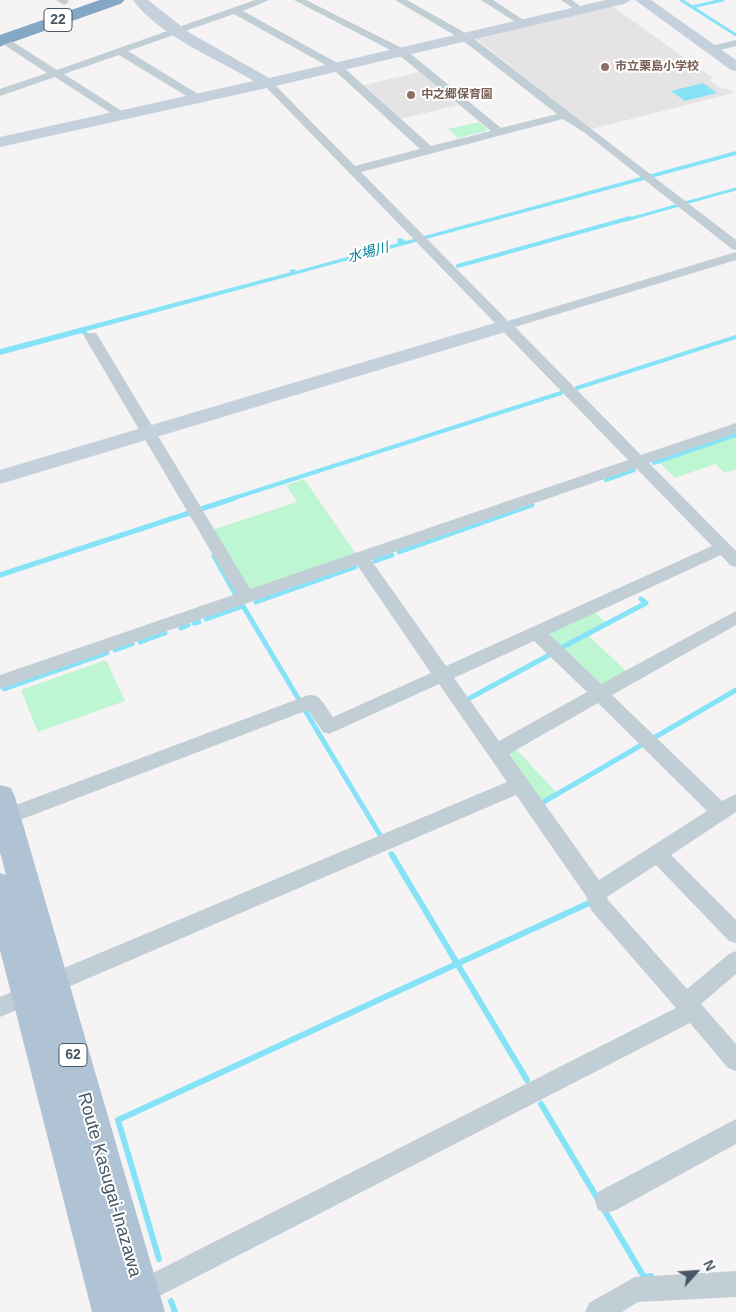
<!DOCTYPE html>
<html>
<head>
<meta charset="utf-8">
<style>
  body { margin:0 }
  #map { position:relative; width:736px; height:1312px; overflow:hidden; background:#f5f3f3; font-family:Helvetica,sans-serif }
  canvas { display:block }
  .north { position:absolute; left:671px; top:1247px; width:50px; height:50px; -webkit-text-stroke:4px #fff; paint-order:stroke; rotate:64deg; font-size:14px; font-weight:700; line-height:20px; text-align:center; color:#485763 }
  .north::after { content:''; display:block; margin:auto; width:18px; height:22px; background:#485763; clip-path:polygon(50% 0,100% 100%,50% 72%,0 100%) }
</style>
</head>
<body>
<div id="map">
<canvas width="736" height="1312"></canvas>
<div class="north">N</div>
</div>
<script>
const ctx = document.querySelector('canvas').getContext('2d');
ctx.lineJoin = 'round';
function paint(path, color) {
  ctx.fillStyle = color;
  ctx.fill(path, 'evenodd');
}
function stroke(path, color, width, dash) {
  ctx.strokeStyle = color;
  ctx.lineWidth = width;
  ctx.lineCap = dash ? 'butt' : 'round';
  ctx.setLineDash(dash || []);
  ctx.stroke(path);
}
function write(font, color, halo, rows, align = 'center') {
  ctx.font = font + ' Helvetica,"Noto Sans JP",sans-serif';
  ctx.lineWidth = 4;
  ctx.setLineDash([]);
  ctx.textBaseline = 'middle';
  ctx.strokeStyle = halo;
  ctx.fillStyle = color;
  for (const [text, x, y, turn = 0] of rows) {
    ctx.save();
    ctx.translate(x, y);
    ctx.rotate((+turn || 0) * Math.PI / 180);
    ctx.textAlign = isNaN(turn) ? turn : align;
    if (halo) ctx.strokeText(text, 0, 0);
    ctx.fillText(text, 0, 0);
    ctx.restore();
  }
}
paint(new Path2D(`
  M 612,6 L 713,78 L 709,80 L 722,89 L 726,88 L 734,93 L 591,129 L 475,38 Z
  M 420,72 L 458,105 L 401,119 L 364,85 Z`), '#e6e3e5');
paint(new Path2D(`
  M 479,122 L 487,129 L 486,131 L 458,138 L 448,129 Z
  M 736,436 L 736,469 L 725,473 L 715,464 L 675,478 L 659,462 Z
  M 304,479 L 356,554 L 248,591 L 212,530 L 297,502 L 286,485 Z
  M 594,611 L 606,623 L 557,648 L 545,633 Z
  M 589,636 L 627,672 L 601,687 L 560,651 Z
  M 106,660 L 125,701 L 38,732 L 21,690 Z
  M 515,748 L 556,792 L 541,801 L 507,752 Z`), '#bef5d2');
paint(new Path2D(`
  M 703,83 L 717,93 L 685,101 L 671,91 Z
  M 736,151 L 736,155 L 87,331 L 88,334 L 83,335 L 82,333 L 0,355 L 0,349 L 291,272 L 289,270 L 294,269 L 296,271 L 398,243 L 397,239 L 401,238 L 406,241 Z`), '#86e3f7');
stroke(new Path2D(`
  M 681,0 L 736,35
  M 692,7 L 723,0
  M 685,203 L 736,189
  M 626,220 L 679,205`), '#86e3f7', 3);
stroke(new Path2D(`
  M 458,266 L 630,218
  M 577,388 L 736,337
  M 654,463 L 736,435
  M 606,480 L 634,470
  M 231,499 L 561,393`), '#86e3f7', 4);
stroke(new Path2D(`
  M 201,509 L 235,498
  M 399,552 L 532,505
  M 214,556 L 236,595
  M 375,561 L 392,555
  M 0,575 L 189,513
  M 256,602 L 355,567
  M 206,619 L 243,606 L 298,698
  M 194,623 L 199,622
  M 181,628 L 188,625
  M 140,642 L 165,633
  M 559,649 L 646,603 L 641,599
  M 115,650 L 132,644
  M 4,689 L 107,653
  M 470,698 L 551,654
  M 306,712 L 380,835
  M 652,739 L 736,690
  M 540,804 L 645,743
  M 391,854 L 393,857`), '#86e3f7', 5);
stroke(new Path2D(`
  M 392,855 L 527,1080
  M 541,1104 L 599,1201
  M 603,1208 L 644,1277 L 651,1276
  M 159,1259 L 118,1120 L 589,903
  M 171,1301 L 175,1312`), '#86e3f7', 6);
const highway = new Path2D(`
  M 102,0 L 124,0 L 121,3 L 0,46 L 0,36 Z`);
stroke(highway, '#7092b2', 1);
paint(new Path2D(`
  M 56,0 L 67,0 L 69,2 L 64,5 Z
  M 255,0 L 269,0 L 243,11 L 341,65 L 431,146 L 491,131 L 398,54 L 294,0 L 306,0 L 406,50 L 501,128 L 557,114 L 461,39 L 395,0 L 407,0 L 469,35 L 736,240 L 736,250 L 732,249 L 585,133 L 563,119 L 361,172 L 508,321 L 736,252 L 736,260 L 515,327 L 641,455 L 736,423 L 736,433 L 649,463 L 736,551 L 736,567 L 730,565 L 721,555 L 549,634 L 601,684 L 736,611 L 736,625 L 612,695 L 722,801 L 736,794 L 736,812 L 671,855 L 736,920 L 736,943 L 729,941 L 656,865 L 607,897 L 608,900 L 687,989 L 729,954 L 736,951 L 736,974 L 701,1004 L 736,1044 L 736,1071 L 728,1068 L 690,1023 L 140,1306 L 131,1302 L 127,1293 L 131,1284 L 676,1008 L 591,910 L 586,896 L 516,795 L 61,990 L 53,993 L 45,990 L 42,983 L 45,976 L 507,782 L 439,684 L 329,734 L 323,732 L 308,710 L 12,823 L 5,825 L 0,823 L 0,811 L 306,696 C 320,691 325,707 333,717 L 431,673 L 357,565 L 0,689 L 0,675 L 236,594 L 84,336 L 86,333 L 96,333 L 98,336 L 250,589 L 628,460 L 262,83 L 267,80 L 271,81 L 355,166 L 420,149 L 333,69 L 234,14 L 128,51 L 201,96 L 202,98 L 201,100 L 193,100 L 119,55 L 64,74 L 125,113 L 126,115 L 125,117 L 117,117 L 55,77 L 0,96 L 0,89 L 47,73 L 0,42 L 0,38 L 7,38 L 57,70 ZM 636,468 L 712,546 L 446,666 L 371,560 ZM 534,641 L 587,692 L 499,741 L 454,678 ZM 598,703 L 707,811 L 599,880 L 509,754 Z
  M 481,0 L 493,0 L 528,23 L 523,26 L 520,25 Z
  M 561,0 L 572,0 L 585,10 L 580,13 Z
  M 736,40 L 736,46 L 711,52 L 706,49 L 707,47 Z
  M 28,985 L 36,988 L 39,995 L 36,1002 L 0,1017 L 0,997 Z
  M 736,1119 L 736,1144 L 616,1210 L 607,1213 L 598,1210 L 595,1201 L 598,1192 Z
  M 736,1271 L 736,1297 L 638,1302 L 622,1312 L 585,1312 L 589,1303 L 635,1277 Z`), '#c2ced5');
paint(new Path2D(`
  M 133,0 L 148,0 L 190,33 L 269,78 L 606,0 L 631,0 L 624,4 L 267,88 L 0,147 L 0,137 L 254,81 C 217,59 158,35 133,0 Z
  M 635,0 L 651,0 L 736,60 L 736,71 L 731,70 Z
  M 505,320 L 512,322 L 515,326 L 512,330 L 0,484 L 0,470 Z`), '#c4d1dd');
paint(new Path2D(`
  M 0,785 L 11,788 L 15,797 L 165,1312 L 92,1312 L 0,950 L 0,873 L 6,875 L 0,852 Z`), '#b0c3d4');
paint(highway, '#85a7c6');
for (const [x, y, r, color] of [
  [605,67,5,"#8d6e63"],
  [411,95,5,"#8d6e63"]
]) {
  const dot = new Path2D();
  dot.arc(x, y, r, 0, 2 * Math.PI);
  ctx.fillStyle = color;
  ctx.fill(dot);
  stroke(dot, '#fff', 2);
}
write('bold 12px', '#785e54', '#fff', [
  ["市立栗島小学校",615,67],
  ["中之郷保育園",421,95]
], 'left');
for (const [x, y, w] of [
  [58,20,28],
  [73,1055,28]
]) {
  const box = new Path2D();
  box.roundRect(x - w / 2, y - 11.5, w, 23, 4);
  ctx.fillStyle = '#fff';
  ctx.fill(box);
  stroke(box, '#485763', 1);
}
write('bold 14px', '#485763', null, [
  ["22",58,20],
  ["62",73,1055]
]);
write('italic 14px', '#03809b', '#fff', [
  ["水場川",368,253,-15]
]);
write('18px', '#485763', '#fff', [
  ["Route Kasugai-Inazawa",109,1185,74]
]);
</script>
</body>
</html>
